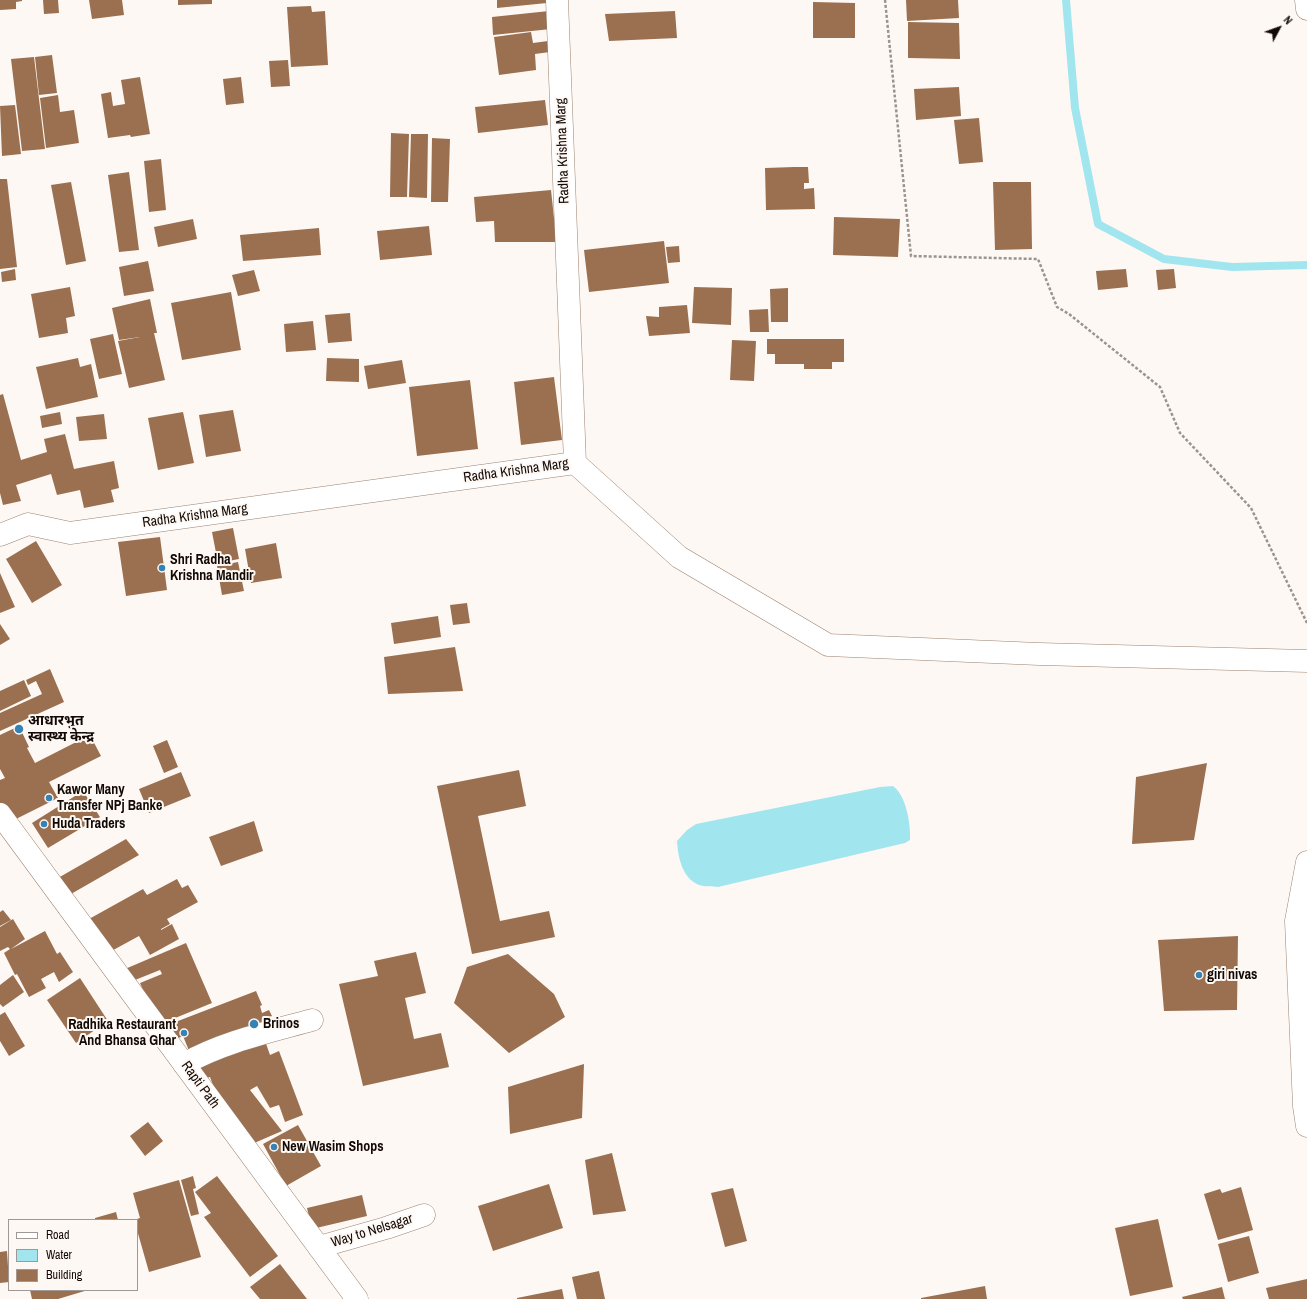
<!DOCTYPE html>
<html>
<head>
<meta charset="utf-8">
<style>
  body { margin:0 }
  #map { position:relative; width:1307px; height:1299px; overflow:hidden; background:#fef8f4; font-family:"Archivo Narrow",sans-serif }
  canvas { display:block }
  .legend { position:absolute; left:8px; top:1219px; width:130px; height:72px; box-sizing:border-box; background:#fef8f4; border:1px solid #a09894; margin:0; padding:5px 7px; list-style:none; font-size:12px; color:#120904 }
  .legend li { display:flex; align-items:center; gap:8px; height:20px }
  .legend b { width:20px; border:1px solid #a09894 }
  .north { position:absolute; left:1259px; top:8px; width:40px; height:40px; -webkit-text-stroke:3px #fef8f4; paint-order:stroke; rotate:49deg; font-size:11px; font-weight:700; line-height:16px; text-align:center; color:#120904 }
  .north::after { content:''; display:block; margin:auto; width:14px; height:18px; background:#120904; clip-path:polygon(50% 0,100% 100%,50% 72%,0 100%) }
</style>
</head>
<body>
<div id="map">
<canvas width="1307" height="1299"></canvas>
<ul class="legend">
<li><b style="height:5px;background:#fff"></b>Road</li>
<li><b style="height:11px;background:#a1e6ef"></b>Water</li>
<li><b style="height:11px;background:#9a7050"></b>Building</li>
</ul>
<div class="north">N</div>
</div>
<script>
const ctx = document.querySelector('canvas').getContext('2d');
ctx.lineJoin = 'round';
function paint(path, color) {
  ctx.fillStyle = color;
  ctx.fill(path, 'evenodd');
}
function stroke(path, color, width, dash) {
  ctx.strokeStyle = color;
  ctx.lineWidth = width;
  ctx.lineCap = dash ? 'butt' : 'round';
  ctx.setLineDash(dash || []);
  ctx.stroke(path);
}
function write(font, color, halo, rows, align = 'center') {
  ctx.font = font + ' "Archivo Narrow","Noto Sans Devanagari",sans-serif';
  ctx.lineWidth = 4;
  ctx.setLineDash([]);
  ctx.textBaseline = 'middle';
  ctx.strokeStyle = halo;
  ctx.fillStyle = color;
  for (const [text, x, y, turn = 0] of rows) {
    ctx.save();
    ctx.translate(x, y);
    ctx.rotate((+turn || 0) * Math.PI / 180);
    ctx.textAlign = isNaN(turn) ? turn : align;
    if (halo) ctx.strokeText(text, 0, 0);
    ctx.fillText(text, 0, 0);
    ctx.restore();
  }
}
paint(new Path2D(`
  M 893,786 C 906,795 911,824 910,840 L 905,843 L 718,887 C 713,886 704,887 699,885 C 682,878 678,857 677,841 L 687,830 L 696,824 L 880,787 Z`), '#a1e6ef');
stroke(new Path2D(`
  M 1066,0 L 1075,108 L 1098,224 L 1164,259 L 1232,267 L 1307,265`), '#a1e6ef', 8);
paint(new Path2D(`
  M 0,0 L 22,0 L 22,1 L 16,2 L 16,9 L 0,10 Z
  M 43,0 L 58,0 L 59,13 L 44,14 Z
  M 89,0 L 122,0 L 124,15 L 92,19 Z
  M 178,0 L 212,0 L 212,4 L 178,5 Z
  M 497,0 L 546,0 L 547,3 L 497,8 Z
  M 906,0 L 958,0 L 959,18 L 907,21 Z
  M 813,2 L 855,3 L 855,38 L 813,38 Z
  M 311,6 L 312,12 L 325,11 L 328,65 L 291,67 L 287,7 Z
  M 549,11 L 551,29 L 493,35 L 492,17 Z
  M 675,11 L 677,38 L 609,41 L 605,14 Z
  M 908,22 L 959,23 L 960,59 L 908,58 Z
  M 531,32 L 533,43 L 548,41 L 550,52 L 535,54 L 536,70 L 499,75 L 494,37 Z
  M 52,55 L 57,93 L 39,95 L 35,57 Z
  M 34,57 L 45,149 L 22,151 L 11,59 Z
  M 288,60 L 290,86 L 271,87 L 269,61 Z
  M 140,77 L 150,134 L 131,137 L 130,135 L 108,138 L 101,94 L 111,92 L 113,106 L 125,104 L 121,80 Z
  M 241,77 L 244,103 L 226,105 L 223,79 Z
  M 959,87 L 961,116 L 916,120 L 914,89 Z
  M 58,95 L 60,112 L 74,110 L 79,143 L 46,148 L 40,98 Z
  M 545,100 L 548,125 L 478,133 L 475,107 Z
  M 15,105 L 21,154 L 2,156 L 0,106 Z
  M 979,118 L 983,162 L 959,164 L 954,120 Z
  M 391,133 L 409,134 L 407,197 L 390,197 Z
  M 411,134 L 428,134 L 427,198 L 409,197 Z
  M 432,138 L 450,139 L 448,202 L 431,202 Z
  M 161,159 L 166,210 L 149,212 L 144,161 Z
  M 794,167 L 808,167 L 809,183 L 804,183 L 804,189 L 814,188 L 815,209 L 766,210 L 765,168 Z
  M 129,172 L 139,250 L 119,252 L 108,175 Z
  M 0,179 L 7,179 L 17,267 L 0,269 Z
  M 71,182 L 86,261 L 66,265 L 51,185 Z
  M 993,182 L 1031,182 L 1032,249 L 995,250 Z
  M 551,190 L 554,218 L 561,218 L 561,242 L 495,242 L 494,221 L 476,222 L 474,197 Z
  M 834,217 L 900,219 L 898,257 L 833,255 Z
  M 193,219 L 197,239 L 158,247 L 154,227 Z
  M 429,226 L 432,255 L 380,260 L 377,231 Z
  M 319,228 L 321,255 L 243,261 L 240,235 Z
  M 664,241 L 669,283 L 589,292 L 584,250 Z
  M 679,246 L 680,262 L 668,263 L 666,247 Z
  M 148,261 L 154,291 L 124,296 L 119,267 Z
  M 15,269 L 16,280 L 2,282 L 1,272 Z
  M 1126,269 L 1128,287 L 1098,290 L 1096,271 Z
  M 1174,269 L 1176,288 L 1158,290 L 1156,270 Z
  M 254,270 L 260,291 L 238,296 L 232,275 Z
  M 70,287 L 75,316 L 66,318 L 68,333 L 39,338 L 31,294 Z
  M 694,287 L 732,288 L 731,325 L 692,323 Z
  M 788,288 L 788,322 L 771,322 L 770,289 Z
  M 231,292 L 241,350 L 182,360 L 171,303 Z
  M 150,299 L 157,333 L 154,333 L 165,380 L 129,388 L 118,341 L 140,337 L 119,340 L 112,308 Z
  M 687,305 L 690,333 L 649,336 L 646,316 L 659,317 L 659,307 Z
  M 768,309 L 769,332 L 750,332 L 749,310 Z
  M 350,313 L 352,341 L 328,343 L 325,315 Z
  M 313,321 L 316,350 L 286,352 L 284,324 Z
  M 113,334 L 122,374 L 99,379 L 90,339 Z
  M 767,339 L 844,339 L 844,362 L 832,362 L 832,369 L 804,369 L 804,364 L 775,364 L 775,354 L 767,354 Z
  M 732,340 L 756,341 L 754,381 L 730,380 Z
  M 78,358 L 80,367 L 91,364 L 98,397 L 46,409 L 36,367 Z
  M 327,358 L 359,359 L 359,382 L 326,381 Z
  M 402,360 L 406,383 L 368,389 L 364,366 Z
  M 554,377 L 562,440 L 521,445 L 514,382 Z
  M 470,380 L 478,449 L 417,456 L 409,387 Z
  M 3,394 L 21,460 L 47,452 L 44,439 L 65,434 L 74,469 L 114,461 L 119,488 L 111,490 L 114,502 L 84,508 L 80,490 L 57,495 L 51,474 L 16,485 L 21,501 L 3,505 L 0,493 L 0,395 Z
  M 233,410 L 241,451 L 206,457 L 199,415 Z
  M 60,412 L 62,424 L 42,428 L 40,416 Z
  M 183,412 L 194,463 L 158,470 L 148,418 Z
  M 104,414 L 107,439 L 79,441 L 76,417 Z
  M 233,528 L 239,559 L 218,563 L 212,532 Z
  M 160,537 L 167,590 L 126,596 L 118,542 Z
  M 36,541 L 62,585 L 32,603 L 6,559 Z
  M 276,543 L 282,578 L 251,583 L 245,549 Z
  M 238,562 L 244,591 L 222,595 L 217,566 Z
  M 0,573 L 15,607 L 0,613 Z
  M 467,603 L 470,623 L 453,625 L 450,605 Z
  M 438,616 L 441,637 L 394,644 L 391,623 Z
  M 0,624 L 10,639 L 0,645 Z
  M 455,647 L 463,691 L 388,694 L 384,657 Z
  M 50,669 L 64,702 L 0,731 L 0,713 L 42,694 L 36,681 L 28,685 L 26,680 Z
  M 24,680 L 31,696 L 0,711 L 0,691 Z
  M 19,726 L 29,747 L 27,748 L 35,763 L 90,735 L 101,756 L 49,782 L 58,798 L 8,823 L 0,807 L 0,780 L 5,778 L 0,769 L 0,735 Z
  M 167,740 L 178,767 L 164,773 L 153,746 Z
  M 1207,763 L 1194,840 L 1132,844 L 1136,777 Z
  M 519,770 L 526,806 L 478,816 L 500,921 L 549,911 L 555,937 L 472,954 L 437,786 Z
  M 181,772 L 191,796 L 149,813 L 139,789 Z
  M 83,791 L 100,817 L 48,848 L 32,823 Z
  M 254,821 L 263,851 L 221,866 L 209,837 Z
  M 126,839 L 139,855 L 71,894 L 58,878 Z
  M 177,879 L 182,888 L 188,885 L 198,902 L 167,919 L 170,924 L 161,929 L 161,930 L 172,924 L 179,939 L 150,955 L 139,936 L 106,954 L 89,919 L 143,889 L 147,895 Z
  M 3,910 L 11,920 L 0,926 L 0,912 Z
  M 13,919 L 25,939 L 11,949 L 45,931 L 57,954 L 60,952 L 73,972 L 59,982 L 54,972 L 41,979 L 46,988 L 29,997 L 17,974 L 15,975 L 4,953 L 10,949 L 8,947 L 0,951 L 0,927 Z
  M 1238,936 L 1237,1010 L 1164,1011 L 1158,940 Z
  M 186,943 L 212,1003 L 158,1025 L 140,983 L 162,974 L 160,970 L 130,982 L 125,969 Z
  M 416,952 L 426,993 L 405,998 L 414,1039 L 441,1033 L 449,1067 L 363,1086 L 339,984 L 378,976 L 374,961 Z
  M 508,954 L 554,994 L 565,1017 L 509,1053 L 454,1003 L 467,967 Z
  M 13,975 L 24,992 L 3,1007 L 0,1004 L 0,985 Z
  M 80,978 L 108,1021 L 76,1043 L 47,1000 Z
  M 256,991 L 262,1005 L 260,1006 L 262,1013 L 269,1010 L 272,1016 L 264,1019 L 267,1028 L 192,1058 L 183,1036 L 172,1041 L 165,1026 Z
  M 5,1012 L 25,1046 L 9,1056 L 0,1041 L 0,1015 Z
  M 263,1035 L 270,1055 L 279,1051 L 303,1115 L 285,1122 L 279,1105 L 270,1108 L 257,1086 L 250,1090 L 282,1131 L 252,1144 L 217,1096 L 210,1077 L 204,1079 L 196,1060 Z
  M 584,1064 L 582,1118 L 510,1134 L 508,1087 Z
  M 148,1122 L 163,1141 L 145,1156 L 130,1136 Z
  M 298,1125 L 321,1166 L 286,1186 L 263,1144 Z
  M 612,1153 L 626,1211 L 593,1215 L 585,1160 Z
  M 193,1176 L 196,1188 L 193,1189 L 199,1214 L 191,1216 L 181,1180 Z
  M 217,1176 L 278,1256 L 250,1277 L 204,1217 L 211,1213 L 195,1192 Z
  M 179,1180 L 201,1257 L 149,1272 L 137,1230 L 137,1220 L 134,1220 L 140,1218 L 133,1193 Z
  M 549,1184 L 563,1228 L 493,1251 L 478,1206 Z
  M 1241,1187 L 1253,1230 L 1218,1240 L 1204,1194 L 1220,1189 L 1222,1193 Z
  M 733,1188 L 747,1241 L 725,1247 L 711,1193 Z
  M 362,1195 L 367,1216 L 312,1229 L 307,1208 Z
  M 116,1212 L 118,1220 L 95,1220 L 95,1218 Z
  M 1158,1219 L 1173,1287 L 1130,1296 L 1115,1228 Z
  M 1249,1236 L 1259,1273 L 1228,1282 L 1218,1244 Z
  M 7,1251 L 9,1282 L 0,1283 L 0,1252 Z
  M 280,1264 L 307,1299 L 260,1299 L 250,1287 Z
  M 599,1271 L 605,1299 L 577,1299 L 572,1277 Z
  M 1307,1279 L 1307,1299 L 1269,1299 L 1266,1288 Z
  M 985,1286 L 987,1299 L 921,1299 L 921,1298 Z
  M 1222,1287 L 1225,1299 L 1183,1299 L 1182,1297 Z
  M 562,1289 L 564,1299 L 517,1299 L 517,1298 Z
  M 30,1290 L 88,1290 L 58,1299 L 32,1299 Z`), '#9a7050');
const minor = new Path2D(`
  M 1306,0 L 1307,9
  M 575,463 L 679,557 L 828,645 L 1039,654 L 1307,661
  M 0,535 L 28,524 L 70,533 L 575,463 L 557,0
  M 1307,862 L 1296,921 L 1304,1106 L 1307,1126
  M 184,1064 C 223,1042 269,1032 312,1020
  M 319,1247 L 386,1228 L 424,1215`);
const major = new Path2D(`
  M 0,814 L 357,1299`);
stroke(minor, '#9c8270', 23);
stroke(major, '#9c8270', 23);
stroke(new Path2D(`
  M 885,0 L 911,256 L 1038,259 L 1057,307 L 1069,314 L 1160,387 L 1180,433 L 1251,508 L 1307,623`), '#9b938f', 2.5, [3, 2]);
stroke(minor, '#fff', 22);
stroke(major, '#fff', 22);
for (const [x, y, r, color] of [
  [162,568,4,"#3583b5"],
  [19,729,5,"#3583b5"],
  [49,798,4,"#3583b5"],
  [44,824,4,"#3583b5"],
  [1199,975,4,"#3583b5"],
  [254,1024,5,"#3583b5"],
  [184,1033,4,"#3583b5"],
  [274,1147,4,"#3583b5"]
]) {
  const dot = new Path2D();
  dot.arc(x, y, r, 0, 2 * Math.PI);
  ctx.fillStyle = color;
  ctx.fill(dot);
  stroke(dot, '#fef8f4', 1.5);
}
write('14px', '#120904', '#fef8f4', [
  ["Radha Krishna Marg",563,151,-92],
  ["Radha Krishna Marg",516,471,-8],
  ["Radha Krishna Marg",195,516,-8],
  ["Rapti Path",200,1085,54],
  ["Way to Nelsagar",372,1231,-17]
]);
write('bold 14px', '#120904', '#fef8f4', [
  ["Shri Radha",170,560],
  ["Krishna Mandir",170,576],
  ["आधारभुत",28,721],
  ["स्वास्थ्य केन्द्र",28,737],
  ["Kawor Many",57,790],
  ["Transfer NPj Banke",57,806],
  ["Huda Traders",52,824],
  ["giri nivas",1207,975],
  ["Brinos",263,1024],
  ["Radhika Restaurant",176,1025,"right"],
  ["And Bhansa Ghar",176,1041,"right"],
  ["New Wasim Shops",282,1147]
], 'left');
</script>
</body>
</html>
